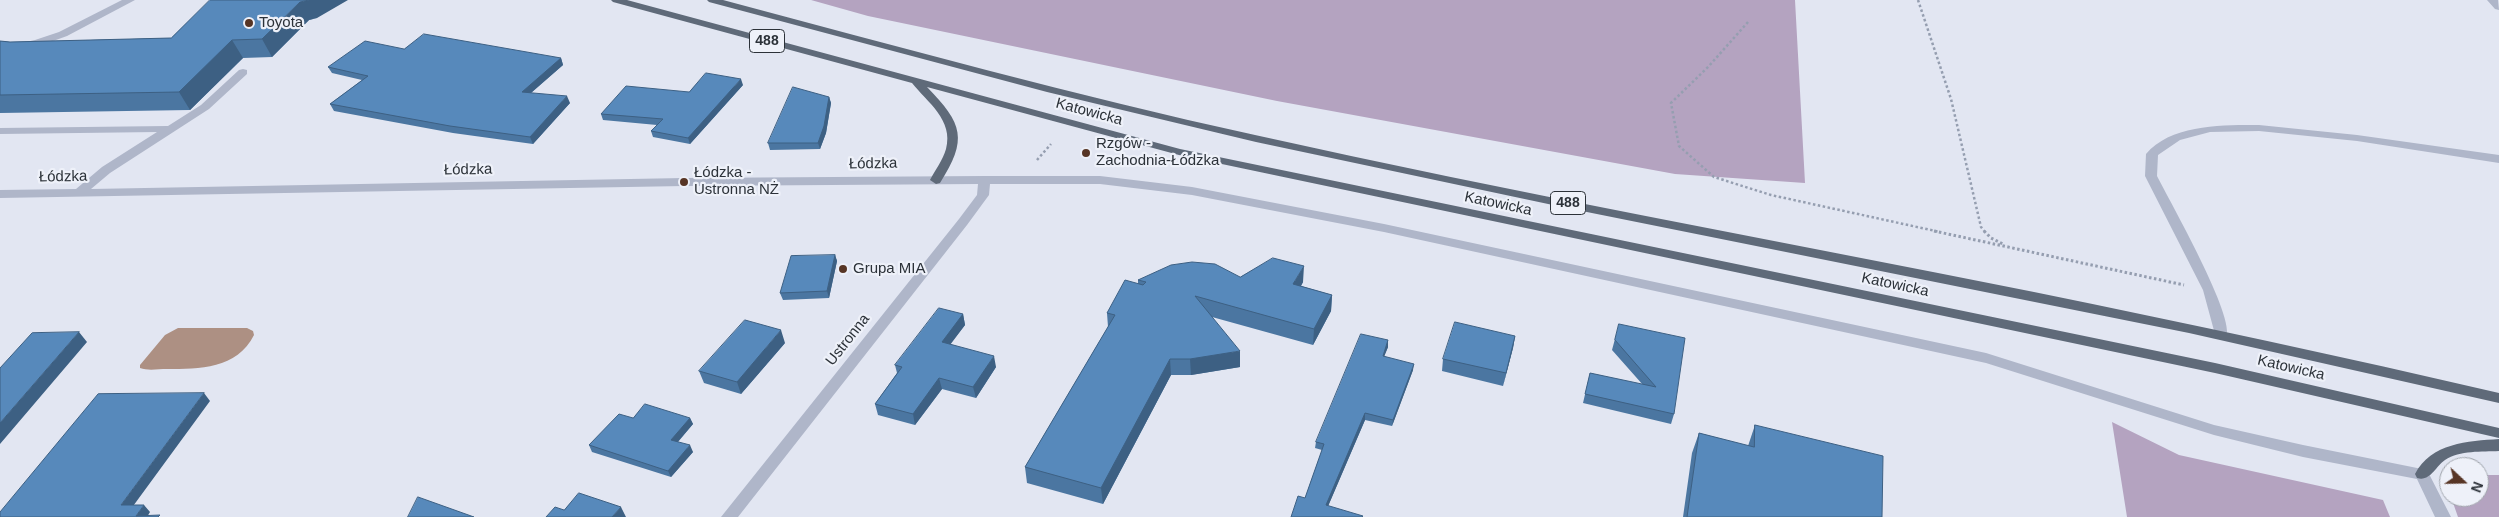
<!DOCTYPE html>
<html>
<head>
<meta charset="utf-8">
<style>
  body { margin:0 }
  #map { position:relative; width:2499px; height:517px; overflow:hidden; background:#e2e6f2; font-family:Arial,sans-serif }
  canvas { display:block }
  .north { position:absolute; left:2439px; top:457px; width:50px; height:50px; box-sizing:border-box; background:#eef1f9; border:1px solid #a0a5ac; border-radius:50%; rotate:111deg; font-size:14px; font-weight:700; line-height:20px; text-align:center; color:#2c3239 }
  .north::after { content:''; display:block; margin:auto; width:18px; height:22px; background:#573525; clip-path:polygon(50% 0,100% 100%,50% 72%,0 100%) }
</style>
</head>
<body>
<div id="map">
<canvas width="2499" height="517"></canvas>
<div class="north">N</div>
</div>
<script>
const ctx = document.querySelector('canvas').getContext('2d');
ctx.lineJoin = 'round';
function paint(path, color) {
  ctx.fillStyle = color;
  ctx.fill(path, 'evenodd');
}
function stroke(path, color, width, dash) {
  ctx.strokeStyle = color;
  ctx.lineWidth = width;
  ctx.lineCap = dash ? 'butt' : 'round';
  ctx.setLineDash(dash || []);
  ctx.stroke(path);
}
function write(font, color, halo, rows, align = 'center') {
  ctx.font = font + ' Arial,sans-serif';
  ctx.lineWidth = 4.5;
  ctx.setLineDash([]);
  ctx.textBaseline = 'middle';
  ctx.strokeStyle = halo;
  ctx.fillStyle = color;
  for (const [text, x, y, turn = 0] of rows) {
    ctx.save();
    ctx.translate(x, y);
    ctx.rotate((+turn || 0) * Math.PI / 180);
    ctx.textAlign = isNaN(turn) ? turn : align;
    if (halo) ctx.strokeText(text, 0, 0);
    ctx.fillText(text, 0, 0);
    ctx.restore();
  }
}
paint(new Path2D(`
  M 811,0 L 1795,0 L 1805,183 L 1675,174 L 1277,101 L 868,16 Z
  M 2112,422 L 2179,455 L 2383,500 L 2390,517 L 2127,517 Z
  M 2479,475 L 2499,475 L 2499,517 L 2458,517 L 2451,497 L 2479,497 Z`), '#b4a3c0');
paint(new Path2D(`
  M 178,328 L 247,328 L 253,331 L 254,335 C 237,369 199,369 167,369 C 158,369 148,371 140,368 L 140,365 L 165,335 Z`), '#ad9083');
stroke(new Path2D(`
  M 1918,0 L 1951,99 L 1981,227 L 1985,232
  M 1748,22 L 1709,66 L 1671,103 L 1679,146 L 1714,177 L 1771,195 L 1940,232
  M 1037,160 L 1051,144`), '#959eb0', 2.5, [2.5, 2.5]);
stroke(new Path2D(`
  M 1934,231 L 2184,285
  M 1984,231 L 1991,238 L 2003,244`), '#959eb0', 3, [2.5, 2.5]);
paint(new Path2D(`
  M 122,0 L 135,0 L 67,36 L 42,45 L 0,54 L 0,48 L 35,40 L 59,32 Z
  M 2487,0 L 2498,0 L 2499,10 L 2495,9 Z
  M 243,69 L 247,70 L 247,74 L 209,109 L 110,173 L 91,189 L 684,178 L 984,176 L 1100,176 L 1192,187 L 1384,224 L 1986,353 L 2214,425 L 2303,445 L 2427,470 L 2451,517 L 2435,517 L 2417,479 L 2303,457 L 2214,435 L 1986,363 L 1384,232 L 1192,195 L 1100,184 L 990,184 L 989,195 L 967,225 L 738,517 L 721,517 L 959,219 L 977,195 L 978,184 L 684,186 L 0,198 L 0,190 L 76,189 L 102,167 L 157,132 L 0,134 L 0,128 L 168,126 L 201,105 L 239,70 Z
  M 2259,125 L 2357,135 L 2499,155 L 2499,163 L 2357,141 L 2259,131 L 2210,132 L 2180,140 L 2158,155 L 2157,176 C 2169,200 2237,319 2226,338 L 2216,338 L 2203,290 L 2145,176 L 2146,154 C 2171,124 2224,125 2259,125 Z`), '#afb6c9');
paint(new Path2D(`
  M 611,0 L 627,0 L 1180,149 L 2215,363 L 2499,428 L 2499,438 L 2215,373 L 1179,155 L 927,87 C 963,124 968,139 940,183 L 936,184 L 930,180 C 935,170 943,160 946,149 C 954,120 927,102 912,83 L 613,2 Z
  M 707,0 L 723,0 C 900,47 1076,96 1255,135 C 1514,193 1775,240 2034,292 C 2190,324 2345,357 2499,393 L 2499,403 L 2189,333 L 1567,208 L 1256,142 L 1047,92 L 709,2 Z
  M 2499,439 L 2499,451 C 2482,452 2460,450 2445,460 C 2435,467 2430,482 2417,478 L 2415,474 C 2431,443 2468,441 2499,439 Z`), '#5f6a79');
paint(new Path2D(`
  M 317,18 L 309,20 L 272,57 L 243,58 L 190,110 L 0,113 L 0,41 L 10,42 L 171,38 Z
  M 404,49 L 561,58 L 563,65 L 531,93 L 570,103 L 533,144 L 453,133 L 334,111 L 330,104 L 362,80 L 332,73 L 328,67 Z
  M 743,85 L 690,144 L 653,137 L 651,131 L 657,125 L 603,120 L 601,114 L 689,92 Z
  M 829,97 L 831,103 L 826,133 L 820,149 L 770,150 L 768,143 Z
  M 835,255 L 837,261 L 829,298 L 783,300 L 780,293 Z
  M 1240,277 L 1303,282 L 1301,286 L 1332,295 L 1331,311 L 1313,345 L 1212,317 L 1240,367 L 1191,375 L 1171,375 L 1103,504 L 1027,483 L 1025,467 L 1108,327 L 1107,313 L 1138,284 L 1138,280 Z
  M 963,314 L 965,325 L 950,344 L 996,367 L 976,398 L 942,389 L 915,425 L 878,415 L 875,404 L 897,373 L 895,365 Z
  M 1619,324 L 1674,414 L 1671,424 L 1583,403 L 1590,373 L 1643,385 L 1612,350 Z
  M 1515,336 L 1513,348 L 1503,386 L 1442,371 L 1443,359 Z
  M 1388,340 L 1388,347 L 1384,356 L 1413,370 L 1392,426 L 1365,420 L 1328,506 L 1305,498 L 1322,450 L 1315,448 L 1316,442 Z
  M 785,343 L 741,394 L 704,383 L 699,371 Z
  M 633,418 L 690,418 L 693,424 L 678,442 L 693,452 L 671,477 L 592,452 L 589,445 Z
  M 1755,425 L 1882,517 L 1683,517 L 1692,453 L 1699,433 L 1748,446 Z`), '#4b76a1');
paint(new Path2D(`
  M 309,0 L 348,0 L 317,18 L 309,20 L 272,57 L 262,39 L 300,2 Z
  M 232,40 L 243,58 L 190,110 L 179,92 Z
  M 561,58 L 563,65 L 525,98 L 522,92 Z
  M 741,79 L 743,85 L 690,144 L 688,138 Z
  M 567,96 L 570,103 L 533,144 L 530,137 Z
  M 829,97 L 831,103 L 826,133 L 820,149 L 818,143 Z
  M 835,255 L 837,261 L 829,298 L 827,291 Z
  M 1304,266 L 1303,282 L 1293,300 L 1293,284 Z
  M 1332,295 L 1331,311 L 1313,345 L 1314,329 Z
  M 963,314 L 965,325 L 944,353 L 942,342 Z
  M 781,330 L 785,343 L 741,394 L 737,382 Z
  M 79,332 L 87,342 L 0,444 L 0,423 Z
  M 1515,336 L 1513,348 L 1503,386 L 1506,373 Z
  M 1388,340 L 1388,347 L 1382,362 L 1383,356 Z
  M 1240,351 L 1240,367 L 1191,375 L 1190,359 Z
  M 994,356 L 996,367 L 976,398 L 973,387 Z
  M 1170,359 L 1171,375 L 1103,504 L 1101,488 Z
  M 1414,364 L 1413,370 L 1392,426 L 1393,420 Z
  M 939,378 L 942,389 L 915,425 L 913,414 Z
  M 204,393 L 210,401 L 128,513 L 121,505 Z
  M 1365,413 L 1365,420 L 1326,511 L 1326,505 Z
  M 690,418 L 693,424 L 674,446 L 671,440 Z
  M 690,445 L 693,452 L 671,477 L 668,471 Z
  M 144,505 L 150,512 L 147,517 L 136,516 Z
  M 621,507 L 626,517 L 612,517 Z`), '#3d6083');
const building = new Path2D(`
  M 210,0 L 309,0 L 300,2 L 262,39 L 232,40 L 179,92 L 0,95 L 0,41 L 10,42 L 171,38 Z
  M 424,34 L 561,58 L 522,92 L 567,96 L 530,137 L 450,126 L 330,104 L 368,76 L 328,67 L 365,41 L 404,49 Z
  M 706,73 L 741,79 L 688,138 L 651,131 L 663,119 L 601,114 L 626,86 L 689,92 Z
  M 793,87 L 829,97 L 824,126 L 818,143 L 768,143 Z
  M 835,255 L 827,291 L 780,293 L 791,256 Z
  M 1273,258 L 1304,266 L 1293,284 L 1332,295 L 1314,329 L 1195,296 L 1240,351 L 1190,359 L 1170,359 L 1101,488 L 1025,467 L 1115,315 L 1107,313 L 1125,280 L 1143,285 L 1146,282 L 1138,280 L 1171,265 L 1192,262 L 1215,264 L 1240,277 Z
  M 939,308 L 963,314 L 942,342 L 994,356 L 973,387 L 939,378 L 913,414 L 875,404 L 902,367 L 895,365 Z
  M 745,320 L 781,330 L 737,382 L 699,371 Z
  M 1455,322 L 1515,336 L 1506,373 L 1443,359 Z
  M 1619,324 L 1685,338 L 1674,414 L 1585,394 L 1590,373 L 1656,387 L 1615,340 Z
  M 79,332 L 0,423 L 0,368 L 32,333 Z
  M 1361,334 L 1388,340 L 1383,356 L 1414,364 L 1393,420 L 1365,413 L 1326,505 L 1363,516 L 1362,517 L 1291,517 L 1298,496 L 1305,498 L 1324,444 L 1316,442 Z
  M 204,393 L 121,505 L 144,505 L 136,516 L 160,515 L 158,517 L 0,517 L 0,512 L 98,394 Z
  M 645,404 L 690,418 L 671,440 L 690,445 L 668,471 L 589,445 L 619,414 L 633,418 Z
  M 1755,425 L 1883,456 L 1882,517 L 1687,517 L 1699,433 L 1754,447 Z
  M 579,493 L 621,507 L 612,517 L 546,517 L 555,507 L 564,510 Z
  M 418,497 L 474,517 L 408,517 Z`);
paint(building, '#5789bb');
stroke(building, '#3d6083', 1);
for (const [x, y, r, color] of [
  [249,23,5,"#573525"],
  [1086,153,5,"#573525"],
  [684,182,5,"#573525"],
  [843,269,5,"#573525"]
]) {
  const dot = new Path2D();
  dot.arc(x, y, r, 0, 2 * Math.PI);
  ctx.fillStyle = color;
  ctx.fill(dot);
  stroke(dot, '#eef1f9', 2);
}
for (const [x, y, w] of [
  [767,41,35],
  [1568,203,35]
]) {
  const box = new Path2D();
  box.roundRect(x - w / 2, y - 11.5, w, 23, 4);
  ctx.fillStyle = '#eef1f9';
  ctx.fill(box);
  stroke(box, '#2c3239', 1);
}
write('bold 14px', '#2c3239', null, [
  ["488",767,41],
  ["488",1568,203]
]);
write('15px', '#2c3239', '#eef1f9', [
  ["Toyota",259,23],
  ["Rzgów -",1096,144],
  ["Zachodnia-Łódzka",1096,161],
  ["Łódzka -",694,173],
  ["Ustronna NŻ",694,190],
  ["Grupa MIA",853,269]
], 'left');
write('15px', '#2c3239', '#eef1f9', [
  ["Katowicka",1089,112,15],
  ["Łódzka",873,164,-1],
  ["Łódzka",468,170,-1],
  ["Łódzka",63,177,-1],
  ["Katowicka",1498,204,12],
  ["Katowicka",1895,285,12],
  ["Ustronna",848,340,-52],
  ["Katowicka",2291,368,13]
]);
</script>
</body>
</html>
